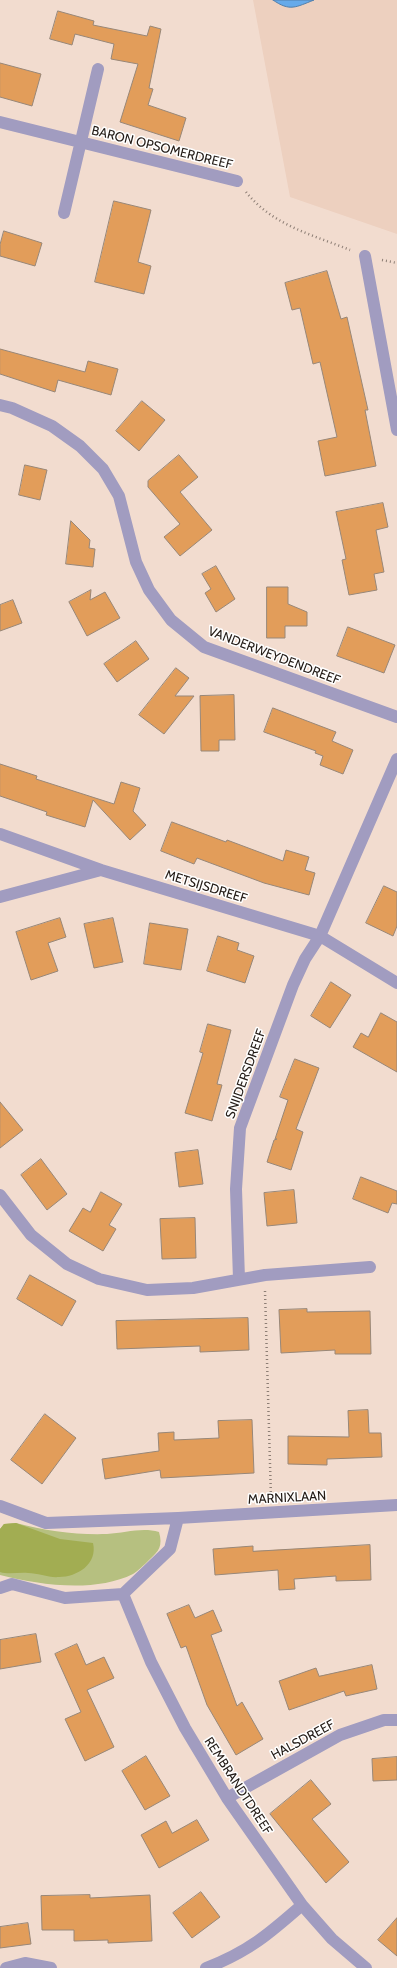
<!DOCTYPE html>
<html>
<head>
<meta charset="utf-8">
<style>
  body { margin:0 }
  canvas { display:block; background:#f2dccf }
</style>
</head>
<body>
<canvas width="397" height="1968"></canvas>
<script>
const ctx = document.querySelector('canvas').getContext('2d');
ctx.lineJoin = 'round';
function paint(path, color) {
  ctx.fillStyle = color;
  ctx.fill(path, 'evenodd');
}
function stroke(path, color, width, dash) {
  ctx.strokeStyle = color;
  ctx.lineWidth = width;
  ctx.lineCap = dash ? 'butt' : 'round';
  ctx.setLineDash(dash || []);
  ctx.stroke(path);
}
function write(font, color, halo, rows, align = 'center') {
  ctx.font = font + ' Cabin,sans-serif';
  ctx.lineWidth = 3;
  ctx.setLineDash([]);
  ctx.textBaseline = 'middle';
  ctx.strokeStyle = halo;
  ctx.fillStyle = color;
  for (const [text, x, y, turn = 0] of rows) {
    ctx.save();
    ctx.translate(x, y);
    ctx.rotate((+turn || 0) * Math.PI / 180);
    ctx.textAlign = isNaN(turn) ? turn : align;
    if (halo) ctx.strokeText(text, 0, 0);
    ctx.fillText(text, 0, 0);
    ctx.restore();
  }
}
paint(new Path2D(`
  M 253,0 L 397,0 L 397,234 L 290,197 Z`), '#edd0bf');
paint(new Path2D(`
  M 16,1523 C 46,1531 76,1535 107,1534 C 125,1533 142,1527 159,1532 C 163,1546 159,1551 149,1560 C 144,1565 138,1571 133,1574 C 95,1593 39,1585 0,1575 L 0,1529 L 4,1524 Z`), '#b6c080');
paint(new Path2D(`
  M 16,1523 L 60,1539 L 93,1543 C 98,1564 77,1577 59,1577 C 49,1578 38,1573 28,1573 C 19,1572 9,1575 0,1572 L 0,1529 L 4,1524 Z`), '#a2ad52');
const water = new Path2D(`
  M 273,0 L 314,0 C 296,7 290,12 273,0 Z`);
paint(water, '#66aaea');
stroke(water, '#527faa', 1);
const building = new Path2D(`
  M 58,11 L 94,21 L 93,25 L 147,36 L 150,26 L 161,29 L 149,88 L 153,89 L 148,105 L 186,118 L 179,141 L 120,122 L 138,64 L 111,59 L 114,44 L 75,34 L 72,45 L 50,39 Z
  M 0,63 L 41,74 L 32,106 L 0,97 Z
  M 114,201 L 151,210 L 138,262 L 151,266 L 144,294 L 95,282 Z
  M 4,231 L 42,243 L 35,266 L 0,256 L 0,245 Z
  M 327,271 L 341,319 L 347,317 L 368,410 L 365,410 L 376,466 L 325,476 L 318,441 L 337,437 L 320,362 L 313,364 L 300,308 L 292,310 L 285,283 Z
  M 0,349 L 85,372 L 88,361 L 118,369 L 111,395 L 58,380 L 55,392 L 0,374 Z
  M 142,401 L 165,420 L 139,451 L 116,431 Z
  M 179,455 L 198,477 L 180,492 L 212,530 L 180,556 L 164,537 L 180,524 L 148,487 L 148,481 Z
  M 25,465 L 47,470 L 40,500 L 19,495 Z
  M 383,503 L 388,527 L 376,530 L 384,572 L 374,574 L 377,590 L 349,595 L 342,560 L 346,559 L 336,512 Z
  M 71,521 L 90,540 L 89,548 L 95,549 L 93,567 L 66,564 Z
  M 216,566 L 235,599 L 216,612 L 205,593 L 211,589 L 202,574 Z
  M 267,587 L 288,587 L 288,604 L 307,612 L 307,626 L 285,626 L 285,638 L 267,638 Z
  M 91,590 L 90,600 L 105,592 L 120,618 L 87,636 L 69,602 Z
  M 13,600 L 22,623 L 0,631 L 0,605 Z
  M 348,627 L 395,645 L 384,673 L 337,656 Z
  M 136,641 L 149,659 L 117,682 L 104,664 Z
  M 176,668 L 189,678 L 175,696 L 194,696 L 164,734 L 139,715 Z
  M 234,695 L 235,740 L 219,740 L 219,751 L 201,751 L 200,696 Z
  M 273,708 L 336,732 L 332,741 L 353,750 L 343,774 L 320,765 L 323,756 L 315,753 L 316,751 L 264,732 Z
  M 0,764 L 37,776 L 36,779 L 114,804 L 121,782 L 140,788 L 133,811 L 146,825 L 130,840 L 93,800 L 85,827 L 46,815 L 47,812 L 0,796 Z
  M 172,822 L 226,842 L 227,840 L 283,861 L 286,850 L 309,857 L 305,870 L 315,873 L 309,895 L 264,883 L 197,858 L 194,864 L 161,851 Z
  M 384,886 L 397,892 L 397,926 L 393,936 L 366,923 Z
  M 60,918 L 66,937 L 48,943 L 58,971 L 31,980 L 16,932 Z
  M 113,918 L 123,962 L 94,968 L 84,924 Z
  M 150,923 L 188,929 L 181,970 L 144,964 Z
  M 218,936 L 239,943 L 237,950 L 254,956 L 245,983 L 207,971 Z
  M 331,982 L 351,995 L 330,1028 L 311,1016 Z
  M 381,1013 L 397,1022 L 397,1072 L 353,1047 L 361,1033 L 368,1037 Z
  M 208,1024 L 231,1030 L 217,1084 L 222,1085 L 212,1121 L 185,1113 L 203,1053 L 200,1052 Z
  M 295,1059 L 319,1068 L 296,1129 L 303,1132 L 291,1170 L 267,1162 L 274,1140 L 277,1139 L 275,1139 L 288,1100 L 280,1097 Z
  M 0,1102 L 23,1130 L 0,1148 Z
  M 198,1150 L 203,1184 L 179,1187 L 175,1153 Z
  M 41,1159 L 67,1194 L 47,1210 L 21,1175 Z
  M 361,1177 L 397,1191 L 397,1204 L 392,1203 L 388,1213 L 353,1199 Z
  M 294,1190 L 297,1223 L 267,1226 L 264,1193 Z
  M 101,1192 L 122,1204 L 109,1225 L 116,1229 L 103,1251 L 69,1231 L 83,1208 L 90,1212 Z
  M 195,1218 L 196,1258 L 162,1259 L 160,1219 Z
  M 30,1275 L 76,1301 L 62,1326 L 17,1299 Z
  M 307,1309 L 307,1312 L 370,1311 L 371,1354 L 335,1354 L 335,1350 L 281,1353 L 279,1310 Z
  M 248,1318 L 249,1350 L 200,1352 L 200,1346 L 117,1349 L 116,1321 Z
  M 368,1410 L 369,1433 L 381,1433 L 382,1457 L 327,1459 L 327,1465 L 288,1464 L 288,1436 L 349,1437 L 348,1411 Z
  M 45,1414 L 76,1438 L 42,1484 L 11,1460 Z
  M 252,1420 L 254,1473 L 161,1478 L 160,1470 L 105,1479 L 102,1459 L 159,1451 L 158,1433 L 174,1432 L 174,1440 L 219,1438 L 218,1421 Z
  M 370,1545 L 371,1580 L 336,1581 L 336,1576 L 294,1579 L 295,1589 L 279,1590 L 278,1570 L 215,1575 L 213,1549 L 253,1546 L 253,1551 Z
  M 189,1605 L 195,1618 L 213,1610 L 222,1631 L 211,1635 L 237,1706 L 242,1702 L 263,1739 L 236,1755 L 207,1705 L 186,1646 L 181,1648 L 167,1614 Z
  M 36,1634 L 41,1662 L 0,1669 L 0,1640 Z
  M 77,1644 L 86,1665 L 104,1657 L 114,1678 L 87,1690 L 114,1747 L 85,1761 L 65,1719 L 81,1712 L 55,1654 Z
  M 372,1665 L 377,1689 L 346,1696 L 344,1691 L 289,1710 L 279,1681 L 316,1668 L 319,1676 Z
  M 146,1756 L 170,1796 L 145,1810 L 122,1771 Z
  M 397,1757 L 397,1780 L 373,1781 L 372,1759 Z
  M 311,1780 L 331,1804 L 312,1819 L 349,1862 L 326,1883 L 270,1814 Z
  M 197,1820 L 209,1840 L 159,1868 L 141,1835 L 166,1821 L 172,1833 Z
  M 201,1892 L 220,1917 L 192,1938 L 173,1913 Z
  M 90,1895 L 90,1898 L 150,1895 L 152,1941 L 108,1943 L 108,1940 L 74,1941 L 74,1930 L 42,1930 L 41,1896 Z
  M 397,1918 L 397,1956 L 378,1940 Z
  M 28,1923 L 31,1944 L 0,1948 L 0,1927 Z`);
paint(building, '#e29d5a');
stroke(building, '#988778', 1);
stroke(new Path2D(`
  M 246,192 C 272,225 313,235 350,250
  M 382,260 L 397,263
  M 265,1291 L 271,1498`), '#8d7e75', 2.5, [1, 3]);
stroke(new Path2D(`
  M 0,122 L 237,181
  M 64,213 L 98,69
  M 365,256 L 397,430
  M 0,405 L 12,408 L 52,426 L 80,446 L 103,469 L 119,496 L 136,562 L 149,590 L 171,620 L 204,647 L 397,717
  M 0,834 L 101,870 L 320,936 L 397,983
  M 0,897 L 101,870
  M 0,1195 L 31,1235 L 67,1264 L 99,1279 L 147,1290 L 193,1288 L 265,1275 L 370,1267
  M 239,1279 L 236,1189 L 240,1128 L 293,985 L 305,959 L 320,936 L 397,759
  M 0,1506 L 46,1523 L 178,1518 L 397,1505
  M 0,1588 L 12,1584 L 65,1598 L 123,1594 L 170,1549 L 178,1518
  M 123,1594 L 151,1662 L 185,1728 L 227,1798 L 302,1905 L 332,1939 L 366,1968
  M 227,1798 L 340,1735 L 384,1720 L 397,1720
  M 6,1968 L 25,1963 L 51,1968
  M 206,1968 C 248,1952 269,1934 302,1905`), '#a19cc0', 12);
write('13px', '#231b16', '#fff', [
  ["BARON OPSOMERDREEF",162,148,14],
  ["VANDERWEYDENDREEF",274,656,21],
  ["METSIJSDREEF",206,887,17],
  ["SNIJDERSDREEF",246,1074,-70],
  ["MARNIXLAAN",287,1498,-3],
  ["HALSDREEF",303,1740,-28],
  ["REMBRANDTDREEF",238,1786,57]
]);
</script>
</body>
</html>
